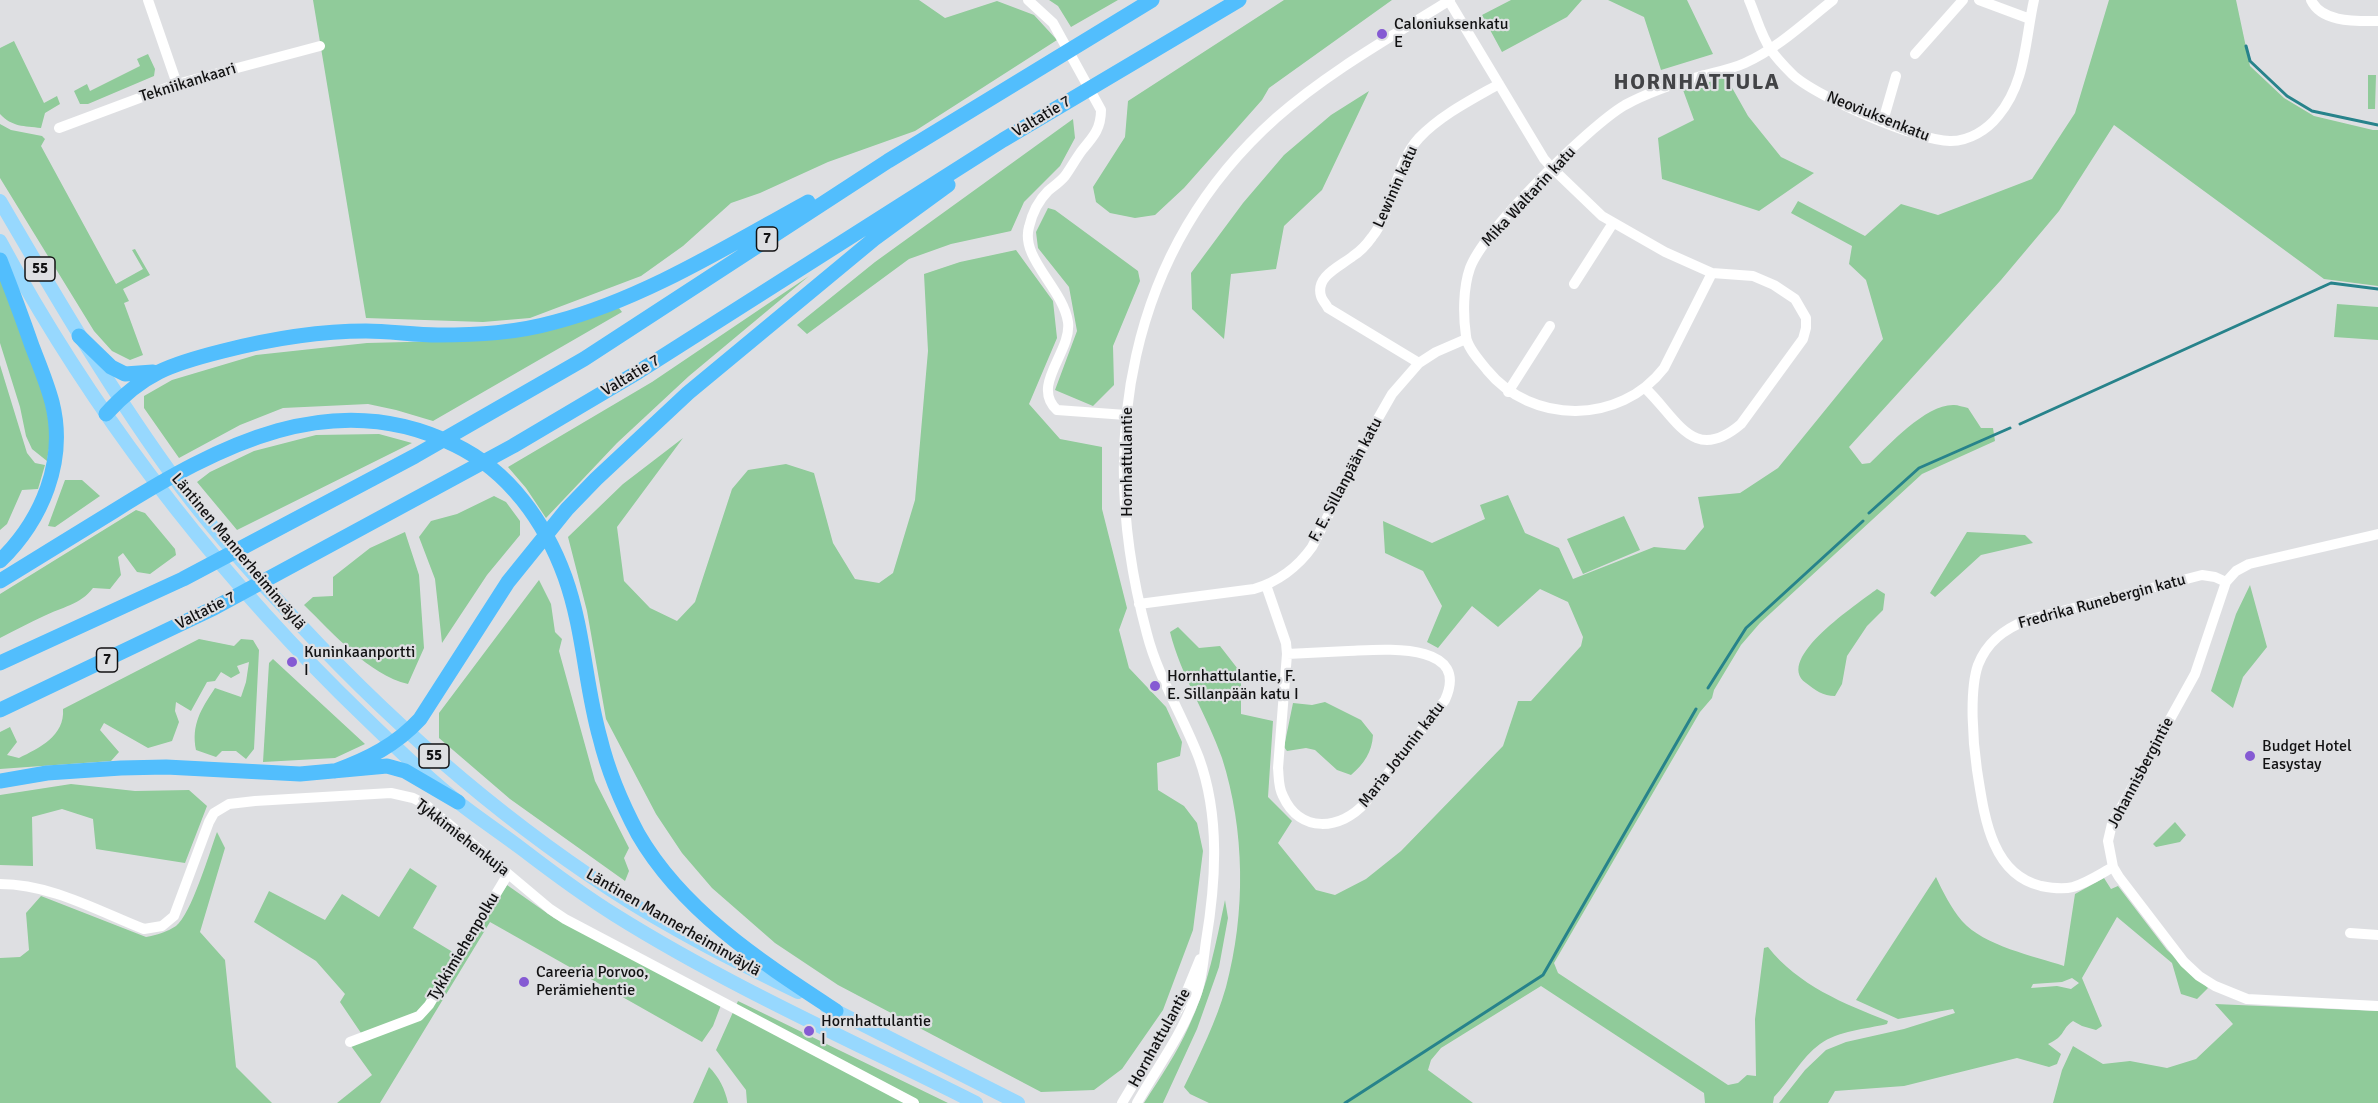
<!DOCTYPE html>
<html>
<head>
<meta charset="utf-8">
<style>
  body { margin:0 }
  canvas { display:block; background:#dedfe2 }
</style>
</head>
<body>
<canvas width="2378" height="1103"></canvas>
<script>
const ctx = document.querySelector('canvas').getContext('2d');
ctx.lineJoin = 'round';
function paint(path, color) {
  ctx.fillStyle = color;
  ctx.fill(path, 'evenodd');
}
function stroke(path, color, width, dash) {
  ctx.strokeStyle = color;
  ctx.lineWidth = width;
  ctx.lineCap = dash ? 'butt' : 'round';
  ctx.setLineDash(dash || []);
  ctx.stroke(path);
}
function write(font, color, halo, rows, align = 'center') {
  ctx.font = font + ' Signika,sans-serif';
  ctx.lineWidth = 4.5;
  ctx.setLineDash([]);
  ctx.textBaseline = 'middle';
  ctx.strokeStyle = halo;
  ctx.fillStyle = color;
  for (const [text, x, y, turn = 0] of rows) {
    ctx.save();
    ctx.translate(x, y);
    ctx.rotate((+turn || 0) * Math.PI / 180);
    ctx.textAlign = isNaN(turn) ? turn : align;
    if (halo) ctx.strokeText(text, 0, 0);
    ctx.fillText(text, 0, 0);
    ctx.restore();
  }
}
paint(new Path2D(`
  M 313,0 L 919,0 L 945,18 L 997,1 L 1034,15 L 1057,40 L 915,131 L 828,162 L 760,193 L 731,203 L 683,246 L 641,276 L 530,318 L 483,322 L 366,318 Z
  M 1049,0 L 1118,0 L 1071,27 L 1058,6 Z
  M 1284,0 L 1392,0 L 1269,88 L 1262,100 L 1184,188 L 1155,215 L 1135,218 L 1110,213 L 1096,202 L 1093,187 L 1125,137 L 1128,101 Z
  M 1511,0 L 1582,0 L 1567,17 L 1502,52 L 1482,15 Z
  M 1608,0 L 1687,0 L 1713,54 L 1661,70 L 1644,17 Z
  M 2109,0 L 2236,0 L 2250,66 L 2284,98 L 2314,116 L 2373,130 L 2378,130 L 2378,286 L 2324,279 L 2114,125 L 2059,211 L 2001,280 L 1849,447 L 1862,464 L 1870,463 C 1889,445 1926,404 1954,405 C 1958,405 1963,407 1968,408 L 1981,428 L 1993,428 L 1995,441 L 1922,474 L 1760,623 L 1741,645 L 1714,690 L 1712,698 L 1700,712 L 1554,963 L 1558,973 L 1728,1085 L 1738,1083 L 1747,1075 L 1756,1076 L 1755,1019 L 1764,948 L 1768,947 C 1798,985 1844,1004 1888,1021 L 1887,1024 C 1866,1029 1838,1031 1820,1044 C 1801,1058 1790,1080 1774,1097 L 1773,1103 L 1705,1103 L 1704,1093 L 1541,986 L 1441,1048 L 1431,1060 L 1428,1070 L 1473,1103 L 1209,1103 L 1190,1094 L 1184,1087 C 1200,1054 1216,1022 1226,987 C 1246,913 1245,830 1222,758 C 1207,715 1181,676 1170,632 L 1178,627 L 1199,648 L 1220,646 L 1241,673 L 1241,714 L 1273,721 L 1268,797 L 1292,821 L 1278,843 L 1316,890 L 1335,895 L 1366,879 L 1401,851 L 1503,746 L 1518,701 L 1531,701 L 1581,646 L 1583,637 L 1568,602 L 1540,589 L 1498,627 L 1472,606 L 1438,648 L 1427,642 L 1442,606 L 1423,571 L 1385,553 L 1383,521 L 1432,543 L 1485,519 L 1480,505 L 1508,495 L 1525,533 L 1559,548 L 1573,579 L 1654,547 L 1685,550 L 1704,527 L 1698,497 L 1740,493 L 1778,468 L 1883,339 L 1866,280 L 1849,264 L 1852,246 L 1791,213 L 1798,201 L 1865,236 L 1901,204 L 1938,215 L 2032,179 L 2075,113 Z
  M 14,41 L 44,103 L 57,96 L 60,104 L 45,113 L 41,128 C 24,126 12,127 0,114 L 0,48 Z
  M 148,54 L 155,69 L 154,76 L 88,104 L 80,104 L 74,91 L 87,84 L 90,91 L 140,66 L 137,59 Z
  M 2368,75 L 2376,75 L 2375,109 L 2368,109 Z
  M 1726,77 L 1748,116 L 1781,157 L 1814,173 L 1759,211 L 1662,179 L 1658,138 L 1694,120 L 1683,90 Z
  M 1369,91 L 1322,190 L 1284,226 L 1276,269 L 1231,274 L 1224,339 L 1192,309 L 1191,273 L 1243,203 L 1284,155 L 1331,115 Z
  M 1073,119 L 1075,138 L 1060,166 L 1024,202 L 1011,231 L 951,244 L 909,259 L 807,334 L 797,325 L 875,262 Z
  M 0,124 L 11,130 L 42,136 L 45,139 L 41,146 L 116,284 L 143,269 L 132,250 L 135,249 L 150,275 L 123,289 L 129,301 L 124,303 L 143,355 L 130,360 L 112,351 L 94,331 L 0,178 Z
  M 1048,208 L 1055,210 L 1138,271 L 1140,281 L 1113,346 L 1114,385 L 1093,406 L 1055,390 L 1077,331 L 1069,287 L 1038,248 L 1036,232 Z
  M 1016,250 L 1053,301 L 1057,338 L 1029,404 L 1060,439 L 1102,447 L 1102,509 L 1127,608 L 1119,630 L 1129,668 L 1166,707 L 1182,742 L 1180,756 L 1157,763 L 1158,790 L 1184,806 L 1197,823 L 1203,851 L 1193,930 L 1163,1010 L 1122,1069 L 1094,1090 L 1041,1092 L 838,985 L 775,943 L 712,888 L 682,853 L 656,814 L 606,719 L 587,611 L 568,537 L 623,484 L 683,438 L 617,527 L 624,581 L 650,608 L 677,621 L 695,602 L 732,489 L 748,470 L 786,464 L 814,473 L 833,543 L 855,579 L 879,583 L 893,573 L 915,500 L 928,351 L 924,274 L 960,262 Z
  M 809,276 L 689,376 L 617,443 L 546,518 L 526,488 L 508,467 L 652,382 Z
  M 0,278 C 17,321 50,393 50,438 C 50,445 48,453 47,461 L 32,449 L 26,436 L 20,407 L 0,343 Z
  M 2337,304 L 2378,307 L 2378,340 L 2334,337 Z
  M 619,308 L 622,312 L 433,421 L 396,410 L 368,404 L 283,408 L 240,425 L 179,458 L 144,408 L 144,396 L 172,380 L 256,355 L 367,343 L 486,340 Z
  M 0,365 L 27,453 L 35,463 L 45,465 L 38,489 L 22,490 L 7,524 L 0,530 Z
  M 379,434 L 412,443 L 237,530 L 197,482 L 210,472 L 254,451 L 316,435 Z
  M 65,480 L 82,480 L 100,496 L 55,527 L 48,526 Z
  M 494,496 L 506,502 L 520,521 L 520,535 L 487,575 L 442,643 L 435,579 L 419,537 L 431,521 L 457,514 Z
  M 136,510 L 145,513 L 175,549 L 176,555 L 150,574 L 137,572 L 123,553 L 118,557 L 121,575 L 110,589 L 93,588 C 80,605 62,607 44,616 C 29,623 15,630 0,638 L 0,594 Z
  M 1624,516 L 1640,550 L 1583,574 L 1567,539 Z
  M 405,532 L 419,575 L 424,648 L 408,684 C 369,675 333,633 304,605 L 313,597 L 333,596 L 333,577 L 370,548 Z
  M 1967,532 L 2025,535 L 2033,543 L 1981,555 L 1935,597 L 1930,593 Z
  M 539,580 L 551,604 L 555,632 L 562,639 L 559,651 L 595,781 L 629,848 L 624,858 L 629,871 L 625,881 L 510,799 L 439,738 L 439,713 Z
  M 2250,585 L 2267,647 L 2243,677 L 2233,708 L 2211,691 L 2236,614 Z
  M 1877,589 L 1885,594 L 1883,610 L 1867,626 L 1847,656 L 1842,684 L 1835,696 C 1823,696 1815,690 1806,683 C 1773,659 1859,603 1877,589 Z
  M 199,639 L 234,646 L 241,639 L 253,640 L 259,650 L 254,749 L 246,759 L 236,751 L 222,751 L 216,757 L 196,750 C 191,725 201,709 215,688 L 241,697 L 246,682 L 249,662 L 237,666 L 240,673 L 231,678 L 221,672 L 215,681 L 207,682 L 191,711 L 176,702 L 175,711 L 179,722 L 172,741 L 148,748 L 104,723 L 100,730 L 119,752 L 111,761 L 0,769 L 0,732 L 10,727 L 17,742 L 7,755 L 19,758 C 39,748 65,736 63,709 Z
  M 273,659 L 365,744 L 335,758 L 263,762 L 269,663 Z
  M 1325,702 L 1361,720 L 1373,735 C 1372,752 1364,764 1351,775 L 1337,770 L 1315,750 L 1306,748 L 1287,751 L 1284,747 L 1293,703 L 1312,705 Z
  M 71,784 L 135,791 L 189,790 L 207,806 L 185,863 L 96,849 L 93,819 L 62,809 L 32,817 L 33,866 L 0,865 L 0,795 Z
  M 2175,822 L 2186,835 L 2180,842 L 2156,847 L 2153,844 Z
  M 217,832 L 225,848 L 200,932 L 225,960 L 236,1067 L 272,1103 L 0,1103 L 0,958 L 20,957 L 29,950 L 26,913 L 41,896 L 146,937 C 157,935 167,932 176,926 C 191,915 210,851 217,832 Z
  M 410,868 L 437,886 L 413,928 L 456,954 L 426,1003 L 418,1013 L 361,1033 L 340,1002 L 345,994 L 316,961 L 254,922 L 269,891 L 325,920 L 342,894 L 379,917 Z
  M 1936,877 C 1943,892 1951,908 1962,921 C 1984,946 2034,956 2064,966 L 2075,894 L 2104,878 L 2111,889 L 2118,886 L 2167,950 L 2208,988 L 2197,999 L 2181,994 L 2172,963 L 2117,917 L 2082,978 L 2102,1026 L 2096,1030 L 2082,1026 L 2073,1021 C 2061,1029 2066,1036 2048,1044 L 2061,1054 L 2057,1064 L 2049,1067 L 2017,1058 L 1904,1086 L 1835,1091 L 1828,1103 L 1779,1103 L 1805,1070 L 1826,1050 L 1846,1042 L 1904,1029 L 1955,1013 L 1953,1009 L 1898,1019 L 1856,1000 ZM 2072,978 L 2079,983 L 2071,989 L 2057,986 L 2031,988 L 2033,984 L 2062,982 Z
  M 507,885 L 554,918 L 721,1005 L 713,1026 L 702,1042 L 490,922 L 380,1103 L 337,1103 L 372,1075 L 351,1046 L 422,1019 Z
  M 1225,900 L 1228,918 L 1219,967 L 1197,1029 L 1163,1103 L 1144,1103 C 1160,1078 1177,1053 1189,1026 C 1208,986 1216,943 1225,900 Z
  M 738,1001 L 948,1103 L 747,1103 L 746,1090 L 716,1050 Z
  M 2215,1004 L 2378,1011 L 2378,1103 L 2053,1103 L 2062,1070 L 2073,1046 L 2103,1064 L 2130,1061 L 2167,1068 L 2196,1059 L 2233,1024 Z
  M 709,1067 C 719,1077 725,1089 728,1103 L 693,1103 Z`), '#90cb9a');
stroke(new Path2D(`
  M 2246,46 L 2250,61 L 2287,96 L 2312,111 L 2378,125
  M 2020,424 L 2331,283 L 2378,289
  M 1869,513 L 1919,468 L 2010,428
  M 1708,688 L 1746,628 L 1863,521
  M 1345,1103 L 1543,975 L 1696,709`), '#27838b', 3);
stroke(new Path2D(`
  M 148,0 L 177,84
  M 1028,0 L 1053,23 L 1101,110 C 1101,128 1094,136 1083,149 C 1076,158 1071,168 1065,176 C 1060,182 1054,186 1048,191 C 1038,201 1032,214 1029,227 C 1020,258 1063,288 1068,322 C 1072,352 1030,385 1057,410 L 1126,415
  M 1749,0 C 1756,16 1761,36 1771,50 C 1777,59 1785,67 1792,74 C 1814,96 1920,142 1951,141 C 1969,141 1987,130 1998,116 C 2026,83 2025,40 2034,0
  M 1979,0 L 2030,19
  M 2311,0 C 2322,23 2356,21 2378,21
  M 1449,1 L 1544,159 L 1552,168 L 1602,216 L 1665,252 L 1712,273 L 1753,276 L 1774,285 L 1795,299 L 1806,318 L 1806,328 L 1803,339 L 1741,424 C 1693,465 1677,418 1645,388
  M 1915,54 L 1963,0
  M 1883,121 L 1896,76
  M 59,128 L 177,84 L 320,46
  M 1712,273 L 1664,368 C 1620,425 1532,425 1487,370 C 1480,361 1467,348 1466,336 C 1463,315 1463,288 1470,268 C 1484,230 1589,126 1625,105 C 1649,92 1676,83 1701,76 C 1716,72 1732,69 1745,63 C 1778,48 1805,22 1833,0
  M 1574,284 L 1613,223
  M 1419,363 L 1328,308 C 1326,304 1322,300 1321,296 C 1315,276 1341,266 1353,256 C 1361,251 1367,244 1372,237 C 1395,208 1394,165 1419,138 C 1441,115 1471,100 1499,84
  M 1508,392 L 1550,326
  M 2378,534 L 2249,564 L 2236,571 L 2226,582 L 2195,674 L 2112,824 L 2108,841 L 2113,867 L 2119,877 L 2184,962 L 2199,976 L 2215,986 L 2247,999 L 2378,1006
  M 1266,585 L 1286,643 L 1287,654 L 1278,768 C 1279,777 1278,787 1283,796 C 1300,834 1341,830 1365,803 L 1445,700 C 1472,640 1380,650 1348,651 C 1328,652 1307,653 1287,654
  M 1139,604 L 1254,589 C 1277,582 1298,567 1312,547 L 1376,422 L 1392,394 L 1419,363 L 1436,352 L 1466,339
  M 2113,867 C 2100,874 2087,883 2073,887 C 2062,890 2051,888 2041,886 C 1990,874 1984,813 1977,770 C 1973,743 1969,691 1978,665 C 1987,642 2004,629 2027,620 L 2202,575 L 2215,577 L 2226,582
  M 0,884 C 51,884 98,911 144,929 L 162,926 L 174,916 L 209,822 L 214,813 L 229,804 L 255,801 L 391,793 L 413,798 L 425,804 L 550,909 L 565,919 L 914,1103
  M 2350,933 L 2378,935
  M 350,1042 L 419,1016 L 429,1005 L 508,874
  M 1122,1103 L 1182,1003 L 1200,959
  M 1137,1103 C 1156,1069 1179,1039 1193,1003 C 1202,983 1203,962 1206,941 C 1216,881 1220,816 1199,758 C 1183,716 1158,677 1147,634 C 1096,446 1126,252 1276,118 C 1328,72 1391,37 1450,0`), '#fff', 10);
stroke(new Path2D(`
  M 0,201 C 57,299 114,396 181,487 C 212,528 247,568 282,605 C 380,713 489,810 611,890 C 670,929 735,961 798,992
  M 0,241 C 90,408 206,559 340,693 C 378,730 416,768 458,802 C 478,818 501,833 522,849 C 552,872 583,895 615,915 C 730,987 855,1042 976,1103
  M 826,1006 L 1018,1103`), '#97d8fe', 14);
stroke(new Path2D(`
  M 0,260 C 11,288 22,317 32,346 C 39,364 47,383 52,402 C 67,461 42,520 0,561
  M 79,336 L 111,367 L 125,374 L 153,372
  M 106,414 C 143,373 171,364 223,351 C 270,339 316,331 366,331 C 390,331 414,335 438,335 C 478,335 516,333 555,322 C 643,299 728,246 808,202
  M 0,581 C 38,558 76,534 114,511 C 218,446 333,384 455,445 C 509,471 545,522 565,577 C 584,630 585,685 600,738 C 608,771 622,804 638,834 C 683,912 763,963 836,1011
  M 0,663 L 183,579 L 415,456 L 584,359 L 888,161 L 1152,0
  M 0,710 L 214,608 L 513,446 L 638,372 L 1003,140 L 1239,0
  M 335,771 C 368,759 396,745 420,719 L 508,582 L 567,509 L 596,479 L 688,393 L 874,239 L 948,185
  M 0,781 L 47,773 L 121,768 L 166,767 L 300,774 L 387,766 L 405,771 L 458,802`), '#52befd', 15);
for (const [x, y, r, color] of [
  [1382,34,6,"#855ad3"],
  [292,662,6,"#855ad3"],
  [1155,686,6,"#855ad3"],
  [2250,756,6,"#855ad3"],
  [524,982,6,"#855ad3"],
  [809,1031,6,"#855ad3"]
]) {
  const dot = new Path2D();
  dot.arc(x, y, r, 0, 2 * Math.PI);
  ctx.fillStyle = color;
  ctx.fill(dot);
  stroke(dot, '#dedfe2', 2);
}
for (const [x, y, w] of [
  [767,239,21],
  [40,269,30],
  [107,660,21],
  [434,756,30]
]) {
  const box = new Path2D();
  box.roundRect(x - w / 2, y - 12, w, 24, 4.5);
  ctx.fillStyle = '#dedfe2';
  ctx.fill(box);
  stroke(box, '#121213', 1.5);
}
write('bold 15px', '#121213', null, [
  ["7",767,239],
  ["55",40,269],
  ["7",107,660],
  ["55",434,756]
]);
write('16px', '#121213', '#dedfe2', [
  ["Caloniuksenkatu",1394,25],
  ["E",1394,43],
  ["Kuninkaanportti",304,653],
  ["I",304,671],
  ["Hornhattulantie, F.",1167,677],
  ["E. Sillanpään katu I",1167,695],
  ["Budget Hotel",2262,747],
  ["Easystay",2262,765],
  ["Careeria Porvoo,",536,973],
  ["Perämiehentie",536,991],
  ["Hornhattulantie",821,1022],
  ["I",821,1040]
], 'left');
write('16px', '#121213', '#dedfe2', [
  ["Tekniikankaari",188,83,-17],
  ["Valtatie 7",1042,117,-31],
  ["Neoviuksenkatu",1878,117,22],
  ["Lewinin katu",1396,187,-66],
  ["Mika Waltarin katu",1529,197,-47],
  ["Valtatie 7",631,376,-31],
  ["Hornhattulantie",1128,462,-90],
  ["F. E. Sillanpään katu",1346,480,-62],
  ["Läntinen Mannerheiminväylä",238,552,50],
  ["Fredrika Runebergin katu",2102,602,-15],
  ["Valtatie 7",206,611,-27],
  ["Maria Jotunin katu",1402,755,-52],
  ["Johannisbergintie",2141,773,-62],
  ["Tykkimiehenkuja",462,838,38],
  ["Läntinen Mannerheiminväylä",673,923,30],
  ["Tykkimiehenpolku",464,947,-59],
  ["Hornhattulantie",1160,1038,-61]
]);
ctx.letterSpacing = '1.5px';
write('bold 22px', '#424346', '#dedfe2', [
  ["HORNHATTULA",1697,83]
]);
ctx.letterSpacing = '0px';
</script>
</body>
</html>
